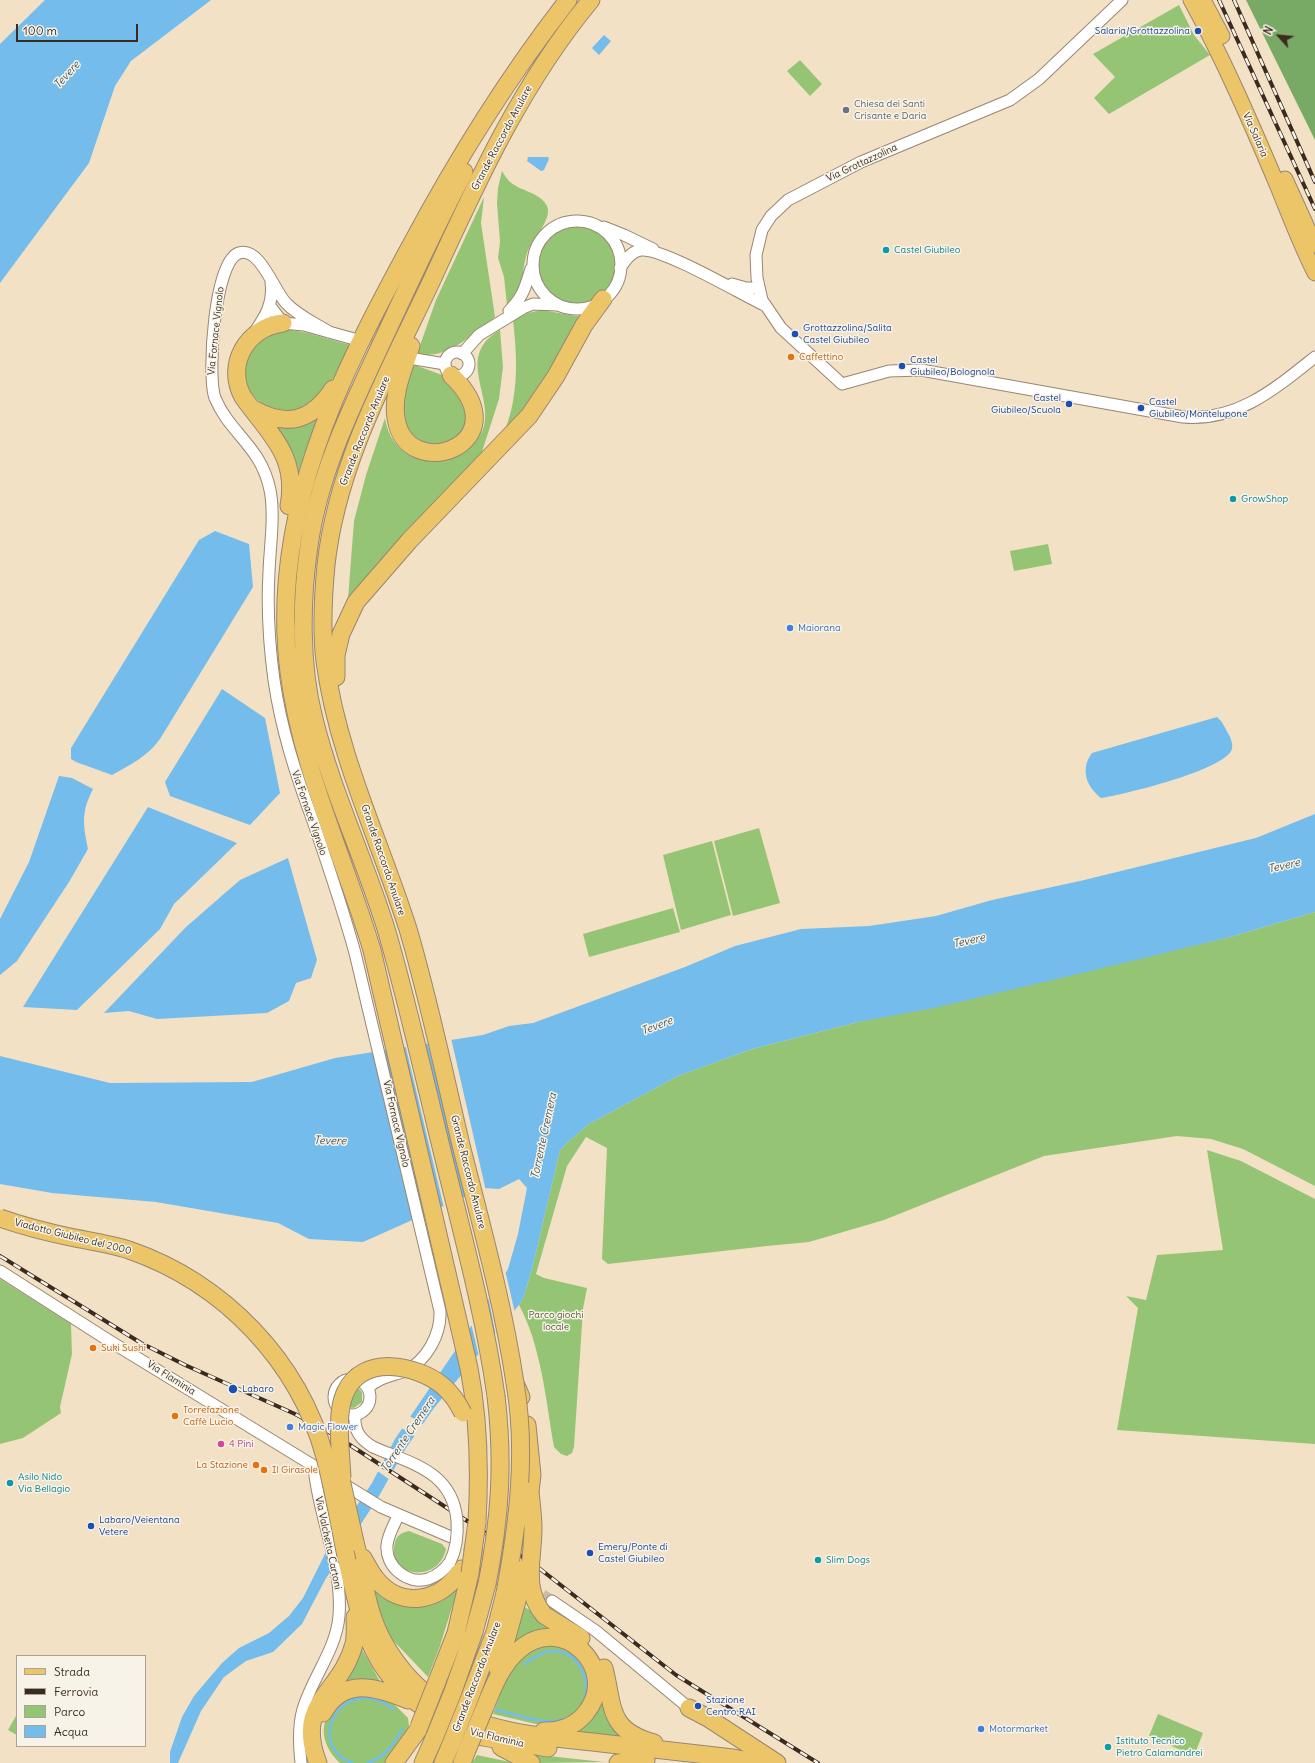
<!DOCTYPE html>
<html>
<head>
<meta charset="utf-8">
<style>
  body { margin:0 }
  #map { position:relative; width:1315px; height:1763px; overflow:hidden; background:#f3e1c6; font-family:Delius,sans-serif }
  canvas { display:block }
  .legend { position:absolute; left:16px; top:1655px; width:130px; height:92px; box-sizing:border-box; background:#f7f3e8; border:1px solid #aca397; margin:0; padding:5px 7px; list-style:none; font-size:12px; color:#3b2a1e }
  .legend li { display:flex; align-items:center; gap:8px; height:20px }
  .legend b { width:20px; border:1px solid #aca397 }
  .north { position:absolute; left:1259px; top:16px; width:40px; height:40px; -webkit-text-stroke:3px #f7f3e8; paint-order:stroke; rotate:297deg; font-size:11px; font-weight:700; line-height:16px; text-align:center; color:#3b2a1e }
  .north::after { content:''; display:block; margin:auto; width:14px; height:18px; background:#3b2a1e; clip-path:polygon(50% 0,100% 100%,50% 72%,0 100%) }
  .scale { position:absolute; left:16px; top:24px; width:122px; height:18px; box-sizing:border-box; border:2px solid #3b2a1e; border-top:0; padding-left:5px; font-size:12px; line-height:14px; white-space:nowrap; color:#3b2a1e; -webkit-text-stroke:3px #f7f3e8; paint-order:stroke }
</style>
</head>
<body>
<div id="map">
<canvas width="1315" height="1763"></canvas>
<ul class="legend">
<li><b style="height:5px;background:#edc569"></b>Strada</li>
<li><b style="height:5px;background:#3b2a1e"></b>Ferrovia</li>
<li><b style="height:11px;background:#95c574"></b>Parco</li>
<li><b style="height:11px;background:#73bcec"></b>Acqua</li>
</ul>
<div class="north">N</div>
<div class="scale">100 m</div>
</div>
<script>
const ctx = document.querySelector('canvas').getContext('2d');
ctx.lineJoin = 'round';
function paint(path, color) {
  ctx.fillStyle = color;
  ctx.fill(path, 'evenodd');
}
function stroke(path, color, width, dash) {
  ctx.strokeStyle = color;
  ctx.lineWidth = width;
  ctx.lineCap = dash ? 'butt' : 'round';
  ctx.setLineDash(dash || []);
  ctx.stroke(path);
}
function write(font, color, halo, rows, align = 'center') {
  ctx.font = font + ' Delius,sans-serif';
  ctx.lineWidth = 3;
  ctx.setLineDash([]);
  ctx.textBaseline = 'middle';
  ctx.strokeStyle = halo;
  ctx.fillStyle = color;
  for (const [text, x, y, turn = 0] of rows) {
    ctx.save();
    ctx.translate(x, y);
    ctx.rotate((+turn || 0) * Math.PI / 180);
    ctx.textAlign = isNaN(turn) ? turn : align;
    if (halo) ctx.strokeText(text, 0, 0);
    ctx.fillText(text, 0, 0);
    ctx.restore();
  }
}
paint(new Path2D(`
  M 1179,5 L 1194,35 L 1210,55 L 1109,114 L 1094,98 L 1115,77 L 1093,54 Z
  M 800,60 L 822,84 L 810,96 L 787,71 Z
  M 502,171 C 504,174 506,178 509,181 C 519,191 540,192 547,206 C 553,219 531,241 527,253 C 521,271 525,294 507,305 L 504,277 L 498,258 L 500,242 L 497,203 L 498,188 Z
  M 484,197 L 481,223 L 495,317 C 472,334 448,360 417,354 L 436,300 Z
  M538 264a39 39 0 1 1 78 0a39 39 0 1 1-78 0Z
  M 542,310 L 582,317 L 544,385 L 502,439 C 506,427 511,414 513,401 C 518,374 516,347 513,320 L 528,313 Z
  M 286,329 L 308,333 L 350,345 C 341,361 330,391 315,402 C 281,429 230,396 250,354 C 253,347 261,337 268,334 C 273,332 280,331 286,329 Z
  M 500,330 L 503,367 L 499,399 L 480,458 L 467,474 L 348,599 L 354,521 L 366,475 L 385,418 C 392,465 448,476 477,440 C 505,405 449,359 500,330 Z
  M 412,364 L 442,375 L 460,388 L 468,426 L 448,445 L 417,442 L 402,419 L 405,386 Z
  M 320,411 L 298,473 C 295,451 283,436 268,420 Z
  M 1048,544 L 1052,564 L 1014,571 L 1010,551 Z
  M 759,828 L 780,903 L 733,916 L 714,841 Z
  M 712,841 L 731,915 L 681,930 L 663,855 Z
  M 673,908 L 680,932 L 589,957 L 583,934 Z
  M 1315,912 L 1315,1186 L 1243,1149 L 1211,1139 L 1177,1136 L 1044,1156 L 884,1220 L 809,1242 L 767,1246 L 608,1264 L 602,1259 L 607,1148 L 586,1137 L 567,1166 L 536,1274 L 544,1278 L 587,1288 L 583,1309 L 574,1447 L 572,1453 L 567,1456 L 561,1454 L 554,1447 C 546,1401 541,1345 519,1305 L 524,1296 L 534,1261 L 560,1150 L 568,1142 L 589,1124 L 678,1076 L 752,1049 L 858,1022 L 1230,937 Z
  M 1207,1150 L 1241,1161 L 1315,1199 L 1315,1444 L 1117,1430 L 1138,1308 L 1126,1296 L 1146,1300 L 1157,1255 L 1223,1250 Z
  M 0,1279 L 71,1324 L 72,1354 L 60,1407 L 61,1413 L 23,1438 L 0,1444 Z
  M 357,1387 L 362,1392 L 362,1402 L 354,1408 L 347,1407 Z
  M 409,1531 L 442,1544 L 446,1549 C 438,1585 386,1577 395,1542 C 397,1535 403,1532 409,1531 Z
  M 373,1584 L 436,1602 L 446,1598 L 458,1588 L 440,1646 L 428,1677 L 387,1634 L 378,1610 Z
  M 523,1606 L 569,1634 L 508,1652 Z
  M 558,1641 L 588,1666 L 591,1693 L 568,1721 L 540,1725 L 493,1714 L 507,1675 L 532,1645 Z
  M 358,1642 L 382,1685 L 340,1682 Z
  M 364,1692 L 391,1701 L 408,1718 L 409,1726 L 388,1763 L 340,1763 C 327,1751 318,1733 328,1715 C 330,1712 332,1707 335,1705 C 343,1699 355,1696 364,1692 Z
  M 603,1697 L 625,1738 L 568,1732 L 593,1716 Z
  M 17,1714 L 17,1735 L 8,1730 Z
  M 1158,1714 L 1203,1733 L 1194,1756 L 1149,1736 Z
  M 530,1754 L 604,1762 L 539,1763 Z
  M 477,1755 L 515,1763 L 472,1763 Z`), '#95c574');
paint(new Path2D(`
  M 1246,0 L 1315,0 L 1315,140 Z`), '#78aa66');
paint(new Path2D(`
  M 45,0 L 211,0 L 131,61 L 115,86 L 89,163 L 0,283 L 0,44 Z
  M 604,35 L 611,41 L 599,55 L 592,48 Z
  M 528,157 L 548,157 L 549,159 L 544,170 L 541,171 L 527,161 Z
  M 215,531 L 249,544 L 253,587 L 160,739 C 148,756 130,765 112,775 L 76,762 L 71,759 L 71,748 L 199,540 Z
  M 222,689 L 265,718 L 280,793 L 250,825 L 170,796 L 165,782 Z
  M 1217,717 C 1223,722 1225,728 1229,735 C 1231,738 1233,745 1232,749 C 1226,770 1122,795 1101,798 C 1086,786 1080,769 1092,753 Z
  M 59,776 L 72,778 L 93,789 C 81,812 83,824 88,849 L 69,882 L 17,961 L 0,975 L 0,919 L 29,862 Z
  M 148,807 L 237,843 L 174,904 L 160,929 L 77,1010 L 23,1007 Z
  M 1315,814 L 1315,912 L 1230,937 L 1103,968 L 934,1008 L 858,1022 L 752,1049 L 678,1076 L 589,1124 L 568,1142 L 560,1150 L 534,1261 L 524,1296 L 519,1305 L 434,1408 L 406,1448 L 379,1496 L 325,1580 L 302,1624 L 273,1652 L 246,1661 L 224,1677 L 201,1711 L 178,1763 L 170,1763 L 170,1752 L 182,1717 L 194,1696 L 222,1663 L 239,1648 L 269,1633 L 289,1616 L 303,1598 L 326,1552 L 372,1483 L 395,1439 L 459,1345 L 508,1269 L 518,1234 L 527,1188 L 519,1179 L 499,1189 L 484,1188 L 363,1242 L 309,1239 L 278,1223 L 156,1202 L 52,1193 L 0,1184 L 0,1056 L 110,1083 L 252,1082 L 335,1058 L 483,1035 L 509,1026 L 533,1023 L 685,967 L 735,946 L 801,929 L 869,926 L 936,916 L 992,900 L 1080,881 L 1256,838 Z
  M 288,858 L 317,960 L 311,978 L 296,983 L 289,1001 L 267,1013 L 157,1019 L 129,1011 L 104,1013 L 186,927 L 240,880 Z`), '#73bcec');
paint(new Path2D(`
  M 451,1038 L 486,1191 L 467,1198 L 427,1041 Z
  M 424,1042 L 461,1201 L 444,1208 L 405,1044 Z
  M 505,1270 L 515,1313 L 496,1337 L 488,1296 Z
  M 484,1302 L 493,1340 L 479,1357 L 471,1323 Z
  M 408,1415 L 424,1425 L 416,1437 L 400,1427 Z
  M 381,1461 L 395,1471 L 390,1480 L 376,1470 Z`), '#f3e1c6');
stroke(new Path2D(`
  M 496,1710 C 515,1714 540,1724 560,1720 C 612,1709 579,1618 525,1664
  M 352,1763 C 310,1747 333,1690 373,1699 C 381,1700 387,1705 393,1709
  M 368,1763 C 385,1757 394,1744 402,1729`), '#73bcec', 2.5);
stroke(new Path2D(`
  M 355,339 L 403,355
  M 451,1537 L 485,1556 L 514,1574
  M 529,1585 L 552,1601`), '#cebca4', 11, [11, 5.5]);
const minor = new Path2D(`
  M 1122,0 L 1039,79 L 1010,100 L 861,162 L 788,200 L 771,216 L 762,230 L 756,255 L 757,278 L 762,300 L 781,328 L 842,384 L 889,371 L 921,370 L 1183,417 C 1237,422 1276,388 1315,357
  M533 265a44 44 0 1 1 88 0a44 44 0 1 1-88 0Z
  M 604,227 L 624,235 L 653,249
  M 620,268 C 625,261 631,251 641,250 C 663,248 739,293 764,305
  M 732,284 L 746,288 L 759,288
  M 270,306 L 283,323 L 304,325 L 354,339
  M 509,311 C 523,297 525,288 531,269
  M 329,332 C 315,323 298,316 286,303 C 274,291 260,246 239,253 C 214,261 207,376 215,398 C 230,434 261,446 270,490 C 275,516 270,545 269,572 C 267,608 269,644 274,680 C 281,729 296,775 313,821 C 328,865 343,909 355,953 L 440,1311 C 441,1334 427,1361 405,1371 C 392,1376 379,1377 368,1388
  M 254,333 C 265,317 274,303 271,283
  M445 364a12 12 0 1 1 24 0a12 12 0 1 1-24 0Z
  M 462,354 L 479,335 L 523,308 L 533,304 L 557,305
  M 415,359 L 445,364
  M 0,1271 L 108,1340 L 381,1507 L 451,1537
  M334 1397a18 18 0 1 1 36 0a18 18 0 1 1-36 0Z
  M 355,1415 C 354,1431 360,1439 373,1447
  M 398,1516 C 394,1525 388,1535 387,1545 C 385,1567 408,1585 428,1579 C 437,1576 445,1569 450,1562
  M 552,1601 L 596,1631 L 689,1708
  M 301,1763 C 299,1745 298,1726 303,1709 C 313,1676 336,1650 339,1616 C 343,1565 318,1516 314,1467`);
const major = new Path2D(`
  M 1191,0 C 1224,60 1252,125 1279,189 C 1290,217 1301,245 1315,273
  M 1203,0 L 1222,36
  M 1285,179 L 1315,245`);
const highway = new Path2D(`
  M 464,172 C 435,227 409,284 383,340 C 352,406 319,473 309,546 C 301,600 300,665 314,719 C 332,792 365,860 387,932 C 409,1008 426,1086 445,1163 C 464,1240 485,1318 496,1396
  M 283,323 C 247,327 225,365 243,397 C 270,435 298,455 289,506
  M 411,346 C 404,368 392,394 396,418 C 406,486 523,444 451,375
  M 253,409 C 287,428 312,421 333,389
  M 336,677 L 336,655 L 341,634 L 356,602 L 409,541 L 529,416 L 556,376 L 584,325 L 603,299
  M 521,1397 L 515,1383 C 503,1303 481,1224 461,1145 C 444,1073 429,1000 408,929 C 380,841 337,754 325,661 C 321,629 323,597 326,565 C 337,464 388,373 431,282 C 476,184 521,84 591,0
  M 527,1425 L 532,1475 L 530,1491
  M 477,1522 C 480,1470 479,1420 469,1368 L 372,950 C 344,857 301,768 289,672 C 269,516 339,377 411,245 C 457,159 508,77 568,0
  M 355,1542 C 364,1576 366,1612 384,1643 C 398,1668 419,1691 443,1706 C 489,1734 549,1737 601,1743 C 645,1748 689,1753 733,1758 L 761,1763
  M 363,1558 C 367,1565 371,1573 376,1579 C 401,1610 443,1602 461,1569
  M 347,1561 C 363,1630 372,1678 438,1717
  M 544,1615 L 581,1638
  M 604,1668 C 614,1707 607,1730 654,1743
  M 498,1669 L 517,1601
  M 436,1684 L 456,1633 L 470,1573
  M 452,1694 L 474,1632 L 487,1584
  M 468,1702 L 495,1632 L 505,1593
  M 485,1707 C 493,1687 502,1664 519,1650 C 562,1611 622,1670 585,1714 C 575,1726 559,1732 544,1731
  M 689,1708 L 708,1718 L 777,1763
  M 323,1713 C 343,1676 377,1687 408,1700
  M 461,1729 L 483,1737 L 548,1748
  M 501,1747 L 531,1763
  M 318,1763 C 294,1702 341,1694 354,1644 C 356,1635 355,1626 355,1617
  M 394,1763 L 418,1730
  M 423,1763 L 435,1736
  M 443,1763 L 451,1744
  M 462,1763 L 467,1750
  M 618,1763 L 646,1760`);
stroke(minor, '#978672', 13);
stroke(major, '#978672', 17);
stroke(highway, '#978672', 19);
stroke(minor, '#fff', 11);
stroke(major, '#edc569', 15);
stroke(highway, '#edc569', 17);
const rail = new Path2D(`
  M 1219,0 L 1315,209
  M 1234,0 L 1315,182
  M 0,1256 L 141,1343 L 185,1365 L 295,1414 L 336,1436 L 535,1565 L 676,1675 L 818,1763`);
stroke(rail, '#3b2a1e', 4);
stroke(rail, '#f7f3e8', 2.5, [8]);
const minorBridge = new Path2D(`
  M 373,1447 C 412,1464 452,1471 457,1520 C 458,1535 457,1548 450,1562`);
const highwayBridge = new Path2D(`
  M 0,1218 C 23,1226 46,1232 70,1237 C 90,1241 110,1244 129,1250 C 224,1283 299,1361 325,1457 C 334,1491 340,1527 347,1561
  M 339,1470 L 355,1542
  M 342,1478 C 341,1453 335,1415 345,1393 C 362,1354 416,1364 443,1386 C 452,1394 458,1403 463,1413
  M 530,1491 C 531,1503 533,1516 533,1528 C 533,1560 522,1588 544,1615
  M 470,1573 L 477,1522
  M 487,1584 C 500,1519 504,1463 496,1396
  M 505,1593 C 518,1523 527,1453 515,1383
  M 517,1601 L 523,1569
  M 419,1727 L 436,1684
  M 435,1736 L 452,1694
  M 451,1744 L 468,1702
  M 467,1750 L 485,1707`);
stroke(minorBridge, '#978672', 13, []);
stroke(highwayBridge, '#978672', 19, []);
stroke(minorBridge, '#fff', 11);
stroke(highwayBridge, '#edc569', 17);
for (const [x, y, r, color] of [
  [1198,31,4,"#1a4fb4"],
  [846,110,4,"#6b7280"],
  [886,250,4,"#0f9aa8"],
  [795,334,4,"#1a4fb4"],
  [791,357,4,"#e8710a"],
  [902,366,4,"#1a4fb4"],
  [1069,404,4,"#1a4fb4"],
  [1141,408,4,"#1a4fb4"],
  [1233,499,4,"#0f9aa8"],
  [790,628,4,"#3f7fe0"],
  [93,1348,4,"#e8710a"],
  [233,1389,5,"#1a4fb4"],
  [175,1416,4,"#e8710a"],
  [290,1427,4,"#3f7fe0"],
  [221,1444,4,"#d1479c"],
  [256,1465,4,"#e8710a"],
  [264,1470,4,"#e8710a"],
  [10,1483,4,"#0f9aa8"],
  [91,1526,4,"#1a4fb4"],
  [590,1553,4,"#1a4fb4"],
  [818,1560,4,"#0f9aa8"],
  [698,1706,4,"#1a4fb4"],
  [981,1729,4,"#3f7fe0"],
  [1108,1747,4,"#0f9aa8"]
]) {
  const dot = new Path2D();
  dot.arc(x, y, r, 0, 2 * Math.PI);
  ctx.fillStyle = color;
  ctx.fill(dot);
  stroke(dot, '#f7f3e8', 1.5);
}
write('10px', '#164399', '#f7f3e8', [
  ["Salaria/Grottazzolina",1190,31,"right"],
  ["Grottazzolina/Salita",803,328],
  ["Castel Giubileo",803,340],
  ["Castel",910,360],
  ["Giubileo/Bolognola",910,372],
  ["Castel",1061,398,"right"],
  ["Giubileo/Scuola",1061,410,"right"],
  ["Castel",1149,402],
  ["Giubileo/Montelupone",1149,414],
  ["Labaro",242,1389],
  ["Labaro/Veientana",99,1520],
  ["Vetere",99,1532],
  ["Emery/Ponte di",598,1547],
  ["Castel Giubileo",598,1559],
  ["Stazione",706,1700],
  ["Centro RAI",706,1712]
], 'left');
write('10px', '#5b616d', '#f7f3e8', [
  ["Chiesa dei Santi",854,104],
  ["Crisante e Daria",854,116]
], 'left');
write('10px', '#3b2a1e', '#f7f3e8', [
  ["Via Salaria",1255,135,66],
  ["Grande Raccordo Anulare",502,138,-62],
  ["Via Grottazzolina",862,163,-25],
  ["Via Fornace Vignolo",216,331,-84],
  ["Grande Raccordo Anulare",365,431,-68],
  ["Via Fornace Vignolo",309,813,71],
  ["Grande Raccordo Anulare",383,860,71],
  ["Via Fornace Vignolo",396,1124,77],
  ["Grande Raccordo Anulare",468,1172,76],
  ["Viadotto Giubileo del 2000",73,1237,14],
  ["Via Flaminia",171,1378,32],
  ["Via Valchetta Cartoni",328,1543,78],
  ["Grande Raccordo Anulare",477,1677,-69],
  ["Via Flaminia",497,1738,13]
]);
write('10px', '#0d838f', '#f7f3e8', [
  ["Castel Giubileo",894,250],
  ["GrowShop",1241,499],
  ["Asilo Nido",18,1477],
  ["Via Bellagio",18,1489],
  ["Slim Dogs",826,1560],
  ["Istituto Tecnico",1116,1741],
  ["Pietro Calamandrei",1116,1753]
], 'left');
write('10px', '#c56008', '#f7f3e8', [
  ["Caffettino",799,357],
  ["Suki Sushi",101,1348],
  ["Torrefazione",183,1410],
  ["Caffè Lucio",183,1422],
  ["La Stazione",248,1465,"right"],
  ["Il Girasole",272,1470]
], 'left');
write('10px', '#366cbe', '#f7f3e8', [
  ["Maiorana",798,628],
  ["Magic Flower",298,1427],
  ["Motormarket",989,1729]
], 'left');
write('10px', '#565838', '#f7f3e8', [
  ["Parco giochi",556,1315],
  ["locale",556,1327]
]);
write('10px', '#b23c85', '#f7f3e8', [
  ["4 Pini",229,1444]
], 'left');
write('italic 11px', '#4c565c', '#f7f3e8', [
  ["Tevere",67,75,-48],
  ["Tevere",1284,866,-13],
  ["Tevere",969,941,-13],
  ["Tevere",657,1026,-21],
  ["Torrente Cremera",544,1136,-78],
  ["Tevere",330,1141,1],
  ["Torrente Cremera",408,1435,-56]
]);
</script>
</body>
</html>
